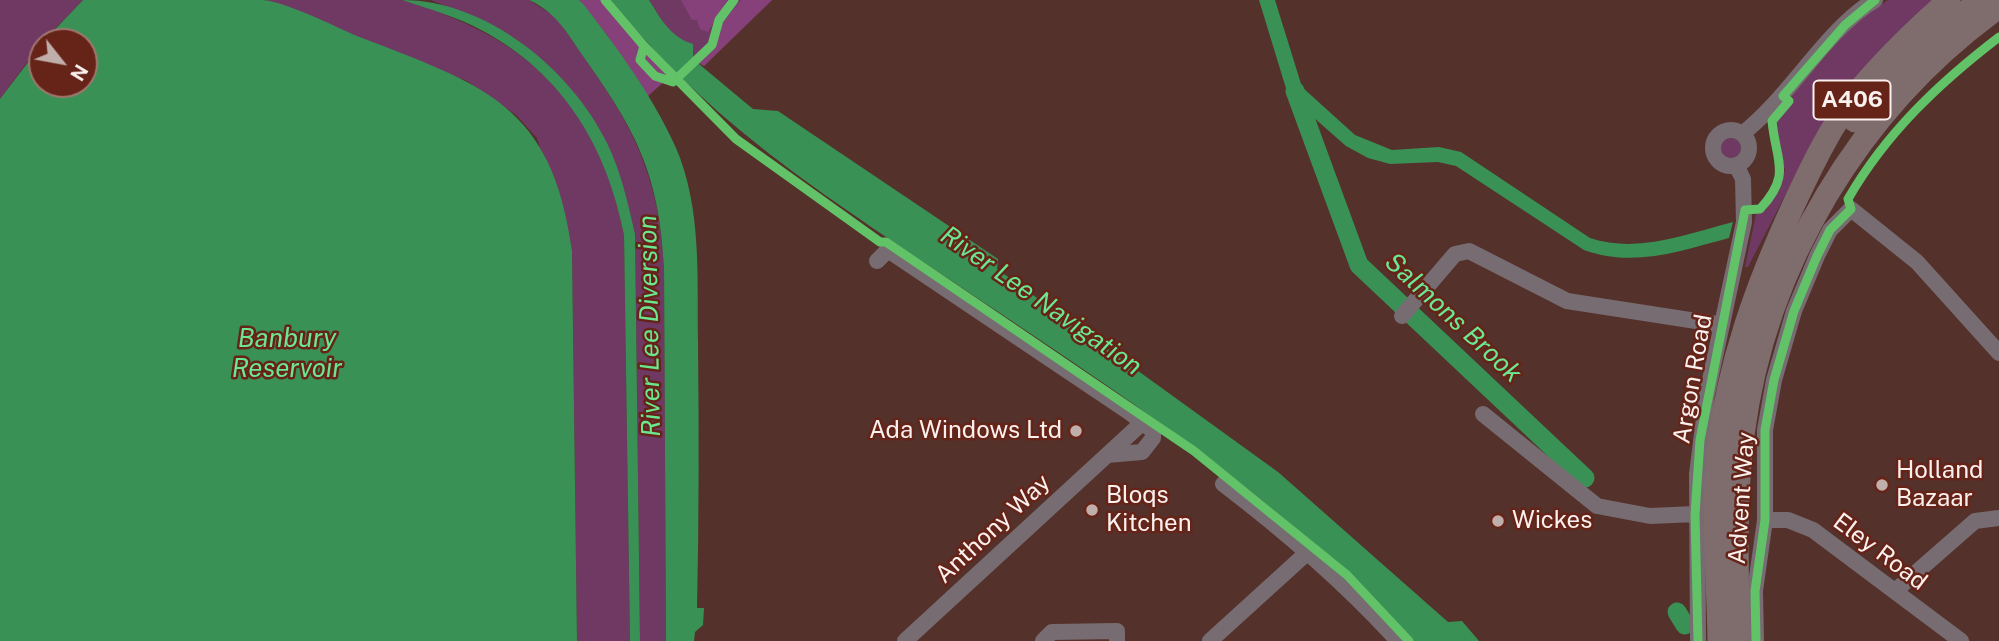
<!DOCTYPE html>
<html>
<head>
<meta charset="utf-8">
<style>
  body { margin:0 }
  #map { position:relative; width:1999px; height:641px; overflow:hidden; background:#54312a; font-family:"Public Sans",sans-serif }
  canvas { display:block }
  .north { position:absolute; left:28px; top:28px; width:70px; height:70px; box-sizing:border-box; background:#662419; border:2px solid #a1766f; border-radius:50%; rotate:121deg; font-size:19px; font-weight:700; line-height:28px; text-align:center; color:#faf1ef }
  .north::after { content:''; display:block; margin:auto; width:24px; height:32px; background:#c0aeaa; clip-path:polygon(50% 0,100% 100%,50% 72%,0 100%) }
</style>
</head>
<body>
<div id="map">
<canvas width="1999" height="641"></canvas>
<div class="north">N</div>
</div>
<script>
const ctx = document.querySelector('canvas').getContext('2d');
ctx.lineJoin = 'round';
function paint(path, color) {
  ctx.fillStyle = color;
  ctx.fill(path, 'evenodd');
}
function stroke(path, color, width, dash) {
  ctx.strokeStyle = color;
  ctx.lineWidth = width;
  ctx.lineCap = dash ? 'butt' : 'round';
  ctx.setLineDash(dash || []);
  ctx.stroke(path);
}
function write(font, color, halo, rows, align = 'center') {
  ctx.font = font + ' "Public Sans",sans-serif';
  ctx.lineWidth = 5;
  ctx.setLineDash([]);
  ctx.textBaseline = 'middle';
  ctx.strokeStyle = halo;
  ctx.fillStyle = color;
  for (const [text, x, y, turn = 0] of rows) {
    ctx.save();
    ctx.translate(x, y);
    ctx.rotate((+turn || 0) * Math.PI / 180);
    ctx.textAlign = isNaN(turn) ? turn : align;
    if (halo) ctx.strokeText(text, 0, 0);
    ctx.fillText(text, 0, 0);
    ctx.restore();
  }
}
paint(new Path2D(`
  M 0,0 L 83,0 L 42,42 L 0,99 Z
  M 266,0 C 310,0 356,0 400,0 C 418,1 438,12 455,19 C 553,59 605,133 624,235 L 630,641 L 577,641 L 572,251 L 537,138 L 516,115 L 467,81 Z
  M 431,0 L 529,0 L 556,17 C 618,106 658,153 664,267 L 666,641 L 640,641 L 635,234 C 608,107 551,47 431,0 Z
  M 649,0 L 772,0 L 704,66 L 693,59 L 693,52 L 666,27 Z
  M 1888,0 L 1936,0 L 1802,163 L 1748,267 L 1745,267 L 1756,214 L 1766,210 L 1785,171 L 1775,120 L 1793,98 L 1791,96 L 1854,24 Z
  M1721 148a10 10 0 1 1 20 0a10 10 0 1 1-20 0Z`), '#6f3964');
paint(new Path2D(`
  M 579,0 L 611,0 L 649,48 L 675,72 L 647,97 L 607,35 Z
  M 681,0 L 727,0 L 708,32 L 700,29 L 697,20 L 692,20 Z
  M 741,0 L 772,0 L 704,66 L 697,62 L 716,47 L 723,22 Z`), '#87417a');
paint(new Path2D(`
  M 83,0 C 142,0 204,0 263,0 C 286,2 334,26 357,36 C 483,85 552,103 572,251 L 577,641 L 0,641 L 0,99 L 42,44 L 42,84 L 84,84 L 84,42 L 43,42 Z
  M 402,0 C 486,0 571,69 607,143 C 621,172 628,203 635,234 L 640,641 L 630,641 L 624,235 C 607,147 563,74 483,31 C 458,17 429,9 402,0 Z
  M 529,0 L 579,0 L 584,5 C 618,49 653,96 676,148 C 702,208 697,278 698,342 C 699,431 699,519 697,608 L 704,608 L 703,625 L 695,632 L 694,641 L 666,641 L 664,267 C 659,173 636,131 583,56 C 567,33 556,12 529,0 Z
  M 611,0 L 649,0 C 661,19 670,37 693,44 L 693,59 L 753,109 L 778,111 L 998,259 L 997,269 L 1278,472 L 1448,622 L 1462,621 L 1479,641 L 1413,641 C 1281,496 1114,390 952,281 C 824,195 709,123 611,0 Z
  M 1259,0 L 1275,0 L 1302,87 L 1355,135 L 1392,150 L 1439,147 L 1461,152 L 1590,238 C 1638,254 1686,234 1733,222 L 1729,238 C 1680,251 1634,268 1584,250 L 1456,166 L 1438,162 L 1390,164 L 1368,158 L 1346,146 L 1288,95 Z`), '#3a9155');
stroke(new Path2D(`
  M 1295,91 L 1359,265 L 1585,478
  M 1677,612 L 1685,625`), '#3a9155', 19);
stroke(new Path2D(`
  M1713 148a18 18 0 1 1 36 0a18 18 0 1 1-36 0Z
  M 1742,134 C 1790,97 1827,28 1875,0
  M 877,261 L 888,250 L 1129,412 L 1153,431 L 1153,438 L 1142,452 L 1107,455
  M 1402,316 L 1455,254 L 1469,251 L 1567,301 L 1722,325
  M 1483,414 L 1597,506 L 1650,516 L 1695,514
  M 1223,484 C 1286,532 1344,582 1398,641
  M 1765,520 L 1788,520 L 1813,530 L 1961,641
  M 1895,591 L 1975,521 L 1999,518
  M 905,641 L 1143,422
  M 1043,641 L 1052,632 L 1117,631 L 1117,641
  M 1210,641 L 1309,551
  M 1698,641 L 1697,474 L 1707,394 L 1744,222 L 1743,179 L 1736,165
  M 1756,641 L 1755,591 L 1765,520 L 1765,430 L 1774,380 L 1794,311 L 1817,256 L 1830,230 L 1851,209 L 1917,262 L 1999,353`), '#776c71', 16);
stroke(new Path2D(`
  M 1855,121 L 1917,53 L 1980,0
  M 1719,641 C 1718,578 1712,513 1718,451 C 1728,363 1757,284 1794,204 C 1812,166 1830,127 1856,94 C 1884,60 1916,29 1949,0
  M 1738,641 C 1738,572 1734,503 1743,435 C 1765,264 1860,107 1999,7`), '#7f6d6d', 23);
stroke(new Path2D(`
  M 605,0 L 644,46 L 736,139 L 880,242 L 886,242 L 1194,451 L 1347,575 L 1409,641
  M 644,46 L 640,60 L 655,76 L 673,82 L 712,45 L 719,20 L 734,0
  M 1698,641 L 1695,514 L 1700,440 L 1745,210 L 1760,209 C 1792,175 1776,162 1772,121 L 1789,101 L 1783,96 L 1845,25 L 1875,0
  M 1756,641 L 1755,591 L 1765,520 L 1765,430 L 1774,380 L 1794,311 L 1817,256 L 1830,230 L 1851,209 L 1848,199 C 1886,133 1939,83 1999,37`), '#61c268', 9);
for (const [x, y, r, color] of [
  [1076,431,7,"#c0aeaa"],
  [1882,485,7,"#c0aeaa"],
  [1092,510,7,"#c0aeaa"],
  [1498,521,7,"#c0aeaa"]
]) {
  const dot = new Path2D();
  dot.arc(x, y, r, 0, 2 * Math.PI);
  ctx.fillStyle = color;
  ctx.fill(dot);
  stroke(dot, '#662419', 2.5);
}
for (const [x, y, w] of [
  [1852,100,77]
]) {
  const box = new Path2D();
  box.roundRect(x - w / 2, y - 19.5, w, 39, 5);
  ctx.fillStyle = '#662419';
  ctx.fill(box);
  stroke(box, '#faf1ef', 2);
}
write('bold 23px', '#faf1ef', null, [
  ["A406",1852,100]
]);
write('24px', '#faf1ef', '#662419', [
  ["Argon Road",1693,379,-80],
  ["Advent Way",1742,498,-86],
  ["Anthony Way",993,529,-43],
  ["Eley Road",1880,552,37]
]);
write('24px', '#faf1ef', '#662419', [
  ["Ada Windows Ltd",1062,431,"right"],
  ["Holland",1896,471],
  ["Bazaar",1896,499],
  ["Bloqs",1106,496],
  ["Kitchen",1106,524],
  ["Wickes",1512,521]
], 'left');
write('italic 26px', '#6be792', '#662419', [
  ["River Lee Navigation",1041,301,35],
  ["Salmons Brook",1453,318,43],
  ["River Lee Diversion",650,326,-91],
  ["Banbury",287,339],
  ["Reservoir",287,369]
]);
</script>
</body>
</html>
